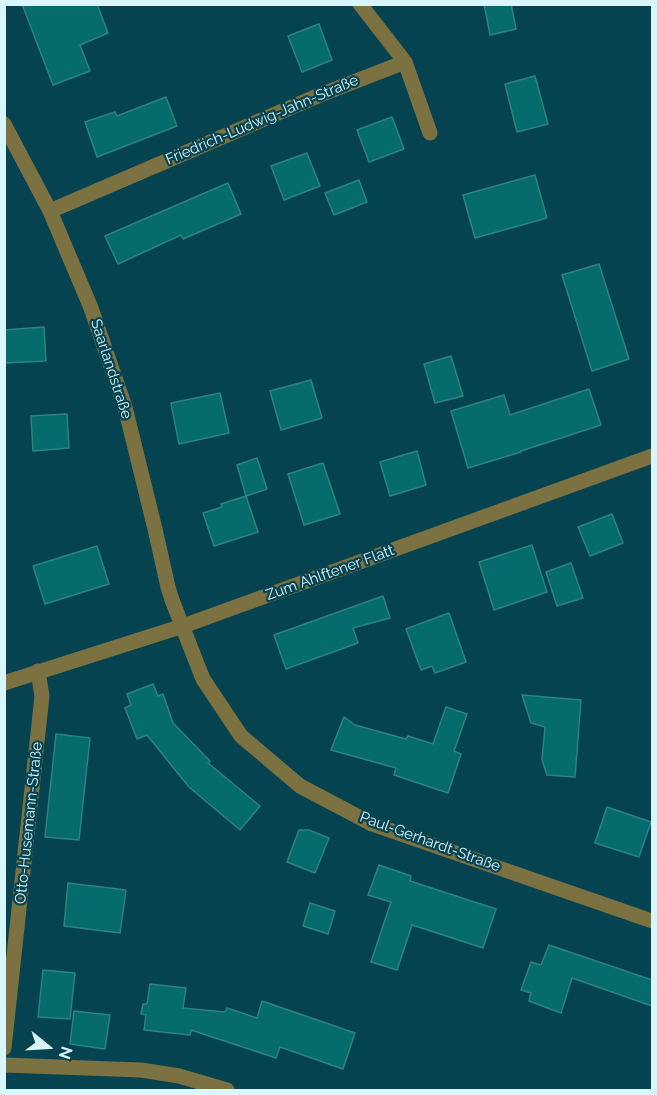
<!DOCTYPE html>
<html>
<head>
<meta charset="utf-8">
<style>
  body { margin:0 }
  #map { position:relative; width:657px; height:1095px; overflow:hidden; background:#064350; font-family:Raleway,sans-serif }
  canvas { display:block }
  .frame { position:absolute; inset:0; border:6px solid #daf6fd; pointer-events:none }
  .north { position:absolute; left:18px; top:1017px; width:60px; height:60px; -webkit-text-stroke:4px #064350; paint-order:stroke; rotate:108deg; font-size:16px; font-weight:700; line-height:24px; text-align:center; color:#daf6fd }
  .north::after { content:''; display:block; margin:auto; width:21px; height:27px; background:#daf6fd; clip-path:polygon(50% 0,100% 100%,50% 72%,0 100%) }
</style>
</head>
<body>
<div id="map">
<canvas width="657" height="1095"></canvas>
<div class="frame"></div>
<div class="north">N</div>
</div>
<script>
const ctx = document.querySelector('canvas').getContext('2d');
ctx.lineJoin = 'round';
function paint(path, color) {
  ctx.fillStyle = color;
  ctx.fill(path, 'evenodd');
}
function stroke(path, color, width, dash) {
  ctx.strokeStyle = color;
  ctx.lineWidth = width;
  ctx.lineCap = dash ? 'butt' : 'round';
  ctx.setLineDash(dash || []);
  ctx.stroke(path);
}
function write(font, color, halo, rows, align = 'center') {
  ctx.font = font + ' Raleway,sans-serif';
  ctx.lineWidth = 4.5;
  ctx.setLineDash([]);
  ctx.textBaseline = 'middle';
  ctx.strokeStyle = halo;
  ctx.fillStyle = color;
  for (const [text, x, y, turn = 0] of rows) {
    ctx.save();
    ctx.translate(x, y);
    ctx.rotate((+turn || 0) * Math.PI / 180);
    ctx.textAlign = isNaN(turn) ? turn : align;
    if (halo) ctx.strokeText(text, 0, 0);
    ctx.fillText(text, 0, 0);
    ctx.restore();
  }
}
const building = new Path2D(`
  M 22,4 L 97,4 L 108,33 L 80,45 L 90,71 L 53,85 Z
  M 484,4 L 511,4 L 516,29 L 490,35 Z
  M 319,24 L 332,60 L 302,72 L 288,36 Z
  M 535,76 L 548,124 L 517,132 L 505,84 Z
  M 166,97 L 177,126 L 97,157 L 85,122 L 115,112 L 117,116 Z
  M 392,117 L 404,149 L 369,162 L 357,130 Z
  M 307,153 L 320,186 L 284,200 L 271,166 Z
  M 535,175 L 547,218 L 475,238 L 463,195 Z
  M 359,180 L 367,202 L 334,215 L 325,193 Z
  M 228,183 L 241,214 L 183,239 L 181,235 L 118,264 L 105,236 Z
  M 599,264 L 629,359 L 592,371 L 562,275 Z
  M 44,327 L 46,361 L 4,363 L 4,330 Z
  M 451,356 L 463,396 L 435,403 L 424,364 Z
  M 311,380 L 322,418 L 281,430 L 270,391 Z
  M 589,389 L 601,425 L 521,451 L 521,452 L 468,468 L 451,411 L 504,395 L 510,415 Z
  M 220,393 L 229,433 L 179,444 L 171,403 Z
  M 67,414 L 69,448 L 33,451 L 31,416 Z
  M 417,451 L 426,485 L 390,496 L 380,462 Z
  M 257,458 L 267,489 L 246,496 L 237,465 Z
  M 323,463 L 340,514 L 304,525 L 288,474 Z
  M 246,496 L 258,532 L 214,546 L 203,513 L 222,507 L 221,504 Z
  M 612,514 L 623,543 L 590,556 L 578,527 Z
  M 532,545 L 547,592 L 494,610 L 479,562 Z
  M 97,546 L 109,584 L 45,604 L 33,566 Z
  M 571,563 L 583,598 L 557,606 L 546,572 Z
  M 383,596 L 390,618 L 353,628 L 358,643 L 286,669 L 274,635 Z
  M 449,613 L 466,662 L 435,673 L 432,666 L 421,670 L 406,629 Z
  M 153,684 L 158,696 L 163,694 L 173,723 L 210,761 L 208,763 L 260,806 L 240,830 L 189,787 L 147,735 L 137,739 L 125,708 L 131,705 L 127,694 Z
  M 522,695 L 581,700 L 575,777 L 547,775 L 542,760 L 545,727 L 531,723 Z
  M 446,707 L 467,714 L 454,751 L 461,754 L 448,793 L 394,775 L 396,768 L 331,750 L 344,717 L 355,725 L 406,739 L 408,736 L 433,744 Z
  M 56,734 L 90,738 L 79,840 L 45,837 Z
  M 607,807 L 651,822 L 639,857 L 595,843 Z
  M 299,830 L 309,830 L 329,838 L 315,873 L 287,862 Z
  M 379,865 L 411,876 L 410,881 L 496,909 L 483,948 L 412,925 L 397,970 L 371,962 L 391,902 L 368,895 Z
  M 68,883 L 126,890 L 120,933 L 64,926 Z
  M 310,903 L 335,911 L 328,934 L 303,926 Z
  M 549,945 L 652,980 L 652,1006 L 572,978 L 561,1013 L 529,1001 L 531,993 L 521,990 L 531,962 L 541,965 Z
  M 43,970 L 75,973 L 70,1019 L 38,1017 Z
  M 150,984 L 186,988 L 183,1008 L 225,1012 L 227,1008 L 257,1018 L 262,1001 L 355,1033 L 343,1069 L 280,1047 L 276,1058 L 191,1030 L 190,1035 L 144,1030 L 146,1015 L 141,1014 L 143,1004 L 147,1004 Z
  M 74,1011 L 110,1015 L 105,1049 L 70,1044 Z`);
paint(building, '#056b6c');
stroke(building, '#2d8283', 1.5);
stroke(new Path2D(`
  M 360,4 L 405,62 L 430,133
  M 4,124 L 50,211 L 91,308 L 125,407 L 155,529 L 168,587 L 172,600 L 203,679 L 241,736 L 300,786 L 372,824 L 652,921
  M 50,211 L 320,95 L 405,62
  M 4,683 L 183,626 L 652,456
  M 4,1048 L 42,696 L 38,671
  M 4,1065 L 141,1070 L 179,1076 L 227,1090`), '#7c7141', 15);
write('15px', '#daf6fd', '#064350', [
  ["Friedrich-Ludwig-Jahn-Straße",262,120,-23],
  ["Saarlandstraße",111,369,72],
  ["Zum Ahlftener Flatt",330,573,-20],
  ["Otto-Husemann-Straße",29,823,-84],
  ["Paul-Gerhardt-Straße",430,842,20]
]);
</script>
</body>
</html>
